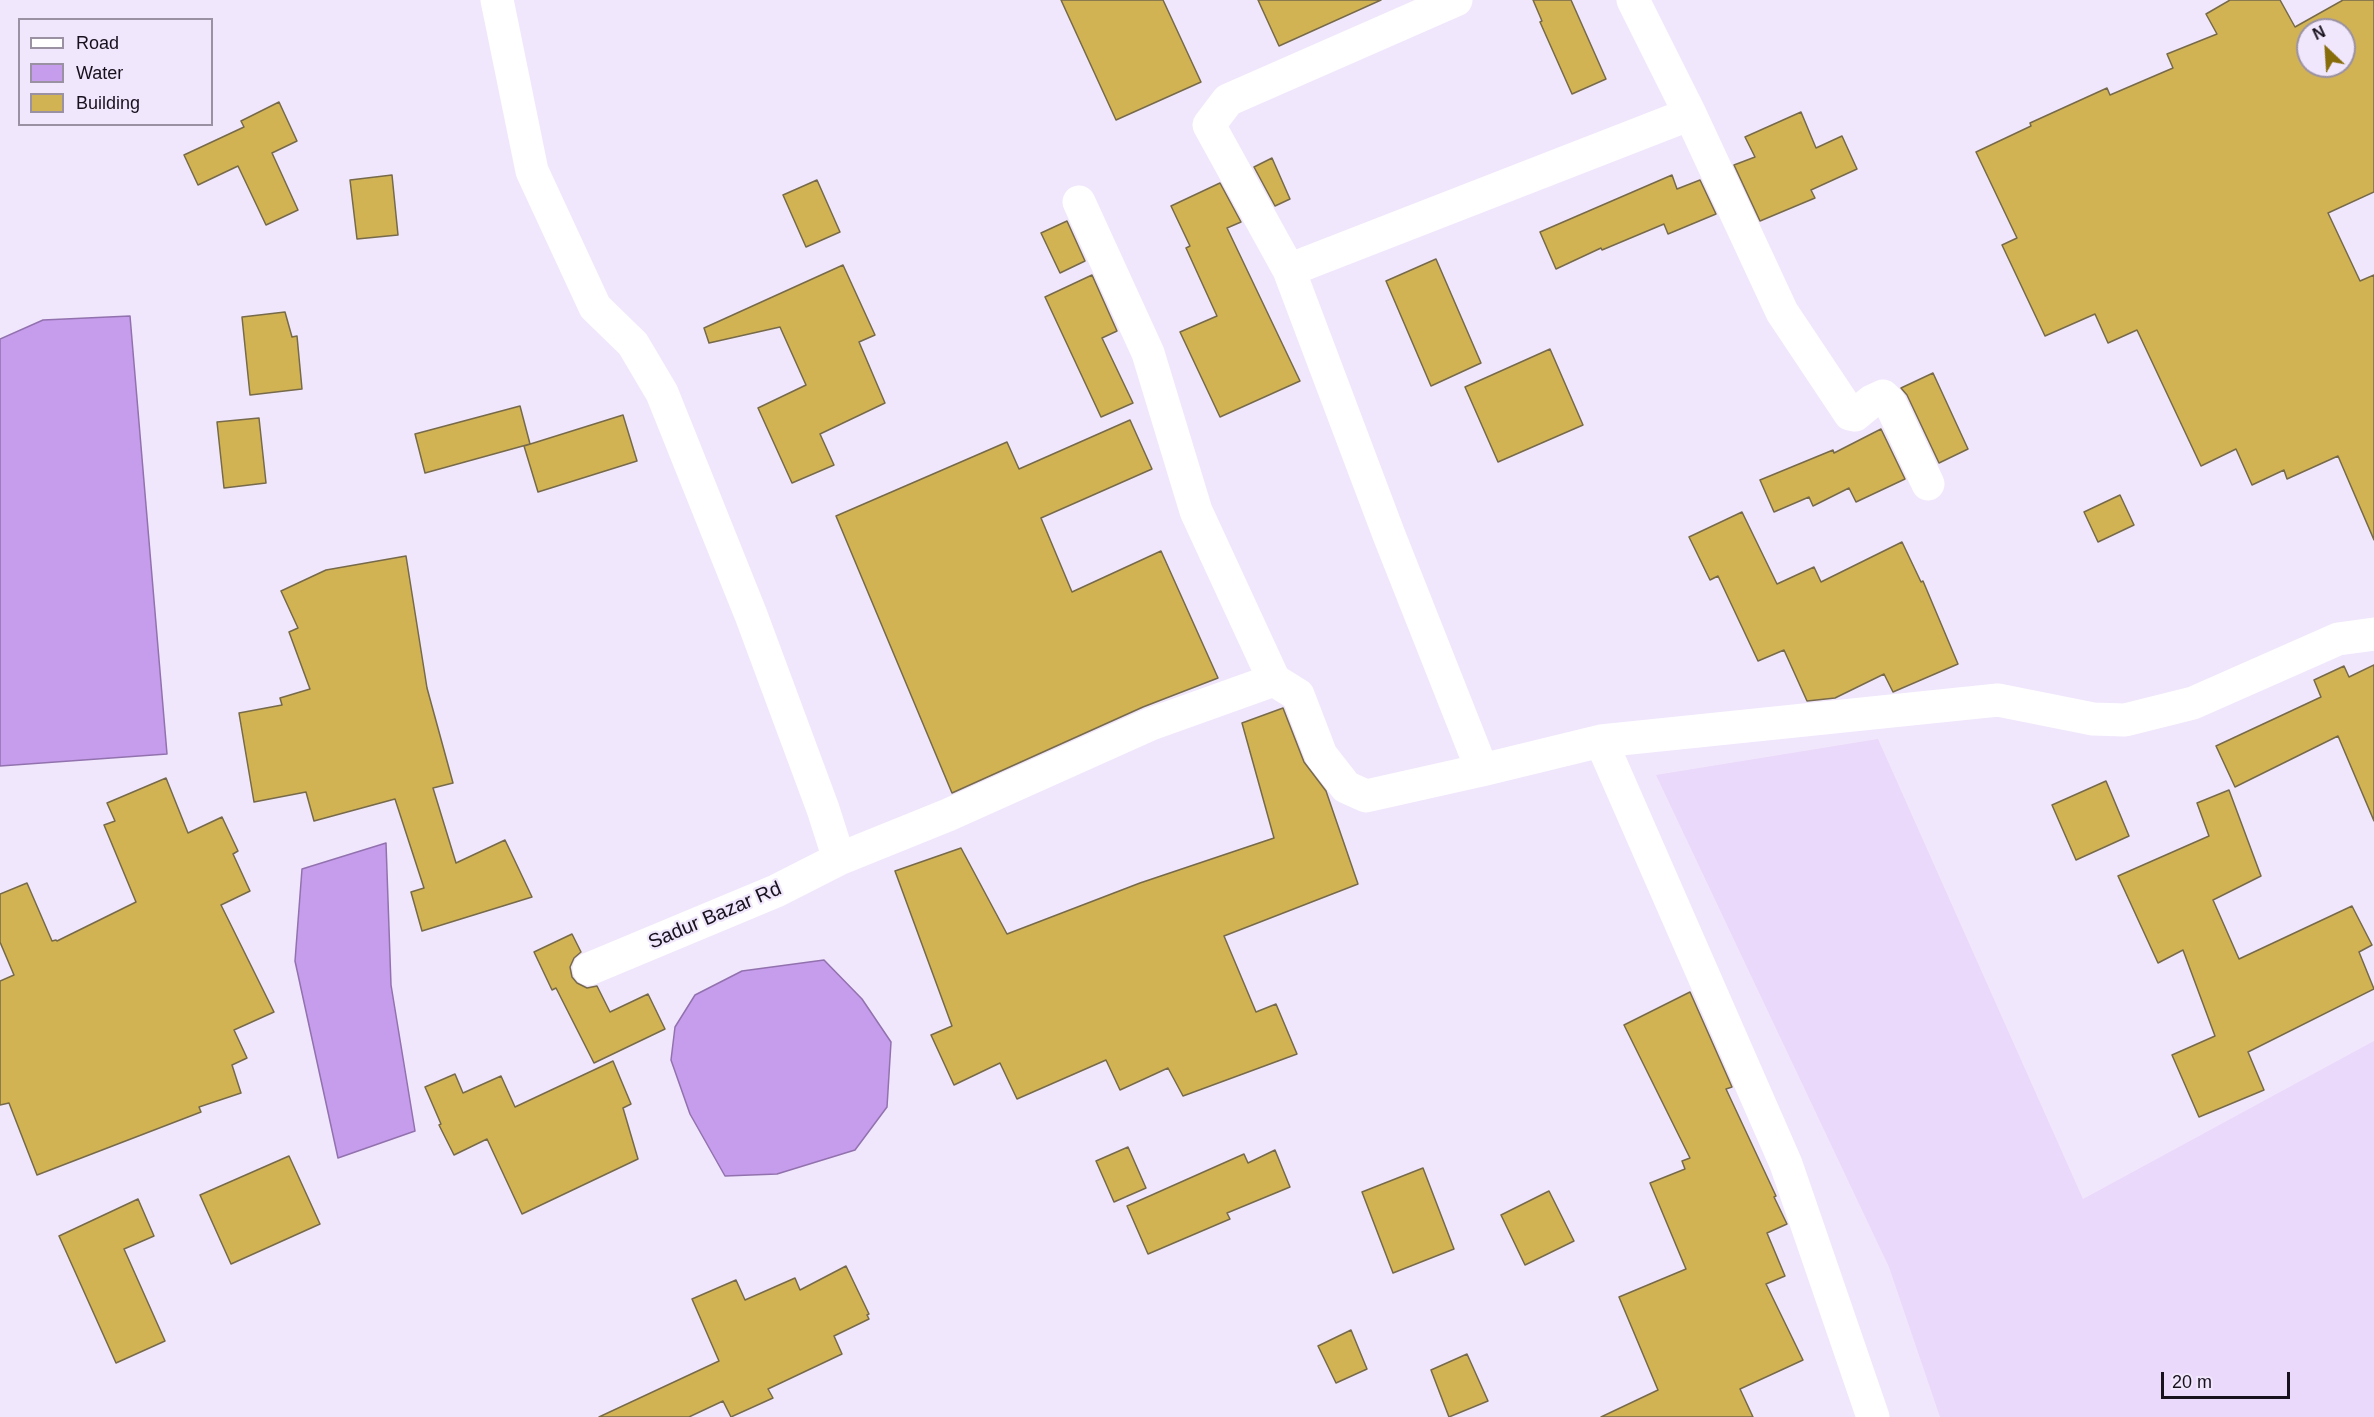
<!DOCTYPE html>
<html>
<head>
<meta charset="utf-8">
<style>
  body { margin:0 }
  #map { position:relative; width:2374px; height:1417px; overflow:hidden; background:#f1e7fc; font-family:Helvetica,sans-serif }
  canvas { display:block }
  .legend { position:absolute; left:18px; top:18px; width:195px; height:108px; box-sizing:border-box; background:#f1e7fc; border:2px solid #9a91a3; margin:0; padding:8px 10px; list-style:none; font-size:18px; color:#17111d }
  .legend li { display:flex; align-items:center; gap:12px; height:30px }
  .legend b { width:30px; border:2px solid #9a91a3 }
  .north { position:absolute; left:2296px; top:18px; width:60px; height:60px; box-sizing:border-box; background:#f1e7fc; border:2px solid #9a91a3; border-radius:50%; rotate:335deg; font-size:16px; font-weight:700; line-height:24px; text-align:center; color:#17111d }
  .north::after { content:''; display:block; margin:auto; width:21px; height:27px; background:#876c0a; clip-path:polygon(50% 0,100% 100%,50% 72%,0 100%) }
  .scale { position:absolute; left:2161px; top:1372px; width:129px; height:27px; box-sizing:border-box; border:3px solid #17111d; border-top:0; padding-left:8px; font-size:18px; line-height:21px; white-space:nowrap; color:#17111d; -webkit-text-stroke:4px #f1e7fc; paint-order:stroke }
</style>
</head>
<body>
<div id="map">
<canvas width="2374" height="1417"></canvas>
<ul class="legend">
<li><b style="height:8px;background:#fff"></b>Road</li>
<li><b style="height:16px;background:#c69cec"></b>Water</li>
<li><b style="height:16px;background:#d2b354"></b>Building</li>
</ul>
<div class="north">N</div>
<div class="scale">20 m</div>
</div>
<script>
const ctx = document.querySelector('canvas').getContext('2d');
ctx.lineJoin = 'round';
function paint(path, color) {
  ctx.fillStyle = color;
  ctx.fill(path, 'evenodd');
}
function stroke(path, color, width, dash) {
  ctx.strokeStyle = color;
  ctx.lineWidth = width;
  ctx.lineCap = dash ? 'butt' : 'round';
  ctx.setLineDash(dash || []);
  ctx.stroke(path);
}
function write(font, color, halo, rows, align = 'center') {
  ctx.font = font + ' Helvetica,sans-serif';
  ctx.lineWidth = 4.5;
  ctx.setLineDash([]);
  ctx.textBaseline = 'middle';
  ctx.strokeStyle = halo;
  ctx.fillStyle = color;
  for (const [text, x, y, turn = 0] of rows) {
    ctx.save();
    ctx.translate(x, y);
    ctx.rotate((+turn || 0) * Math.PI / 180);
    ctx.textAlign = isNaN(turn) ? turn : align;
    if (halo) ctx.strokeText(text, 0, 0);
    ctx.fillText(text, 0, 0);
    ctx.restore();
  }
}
paint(new Path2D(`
  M 1878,739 L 2083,1199 L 2374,1041 L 2374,1417 L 1940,1417 L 1889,1267 L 1656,775 Z`), '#ead9fa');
const water = new Path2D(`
  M 130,316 L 167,754 L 0,766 L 0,339 L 43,320 Z
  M 386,843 L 391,985 L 415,1131 L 338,1158 L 295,961 L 302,869 Z
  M 824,960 L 862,999 L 891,1042 L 887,1107 L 855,1150 L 777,1174 L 725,1176 L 690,1114 L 671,1060 L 675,1027 L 695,995 L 742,971 Z`);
paint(water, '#c69cec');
stroke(water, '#9272ae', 1.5);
const building = new Path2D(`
  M 1061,0 L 1163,0 L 1201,82 L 1116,120 Z
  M 1258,0 L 1381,0 L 1279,46 Z
  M 1533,0 L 1571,0 L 1606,79 L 1572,94 L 1540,22 L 1542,21 Z
  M 2230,0 L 2280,0 L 2295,27 L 2343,0 L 2374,0 L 2374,192 L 2328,213 L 2360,281 L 2374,275 L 2374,540 L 2338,456 L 2287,479 L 2284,470 L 2252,485 L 2236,449 L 2201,466 L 2137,330 L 2108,343 L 2095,314 L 2045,336 L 2002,245 L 2017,238 L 1976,152 L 2031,126 L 2030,123 L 2107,88 L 2110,95 L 2173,68 L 2167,54 L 2217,34 L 2206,14 ZM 2308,30 L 2344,30 L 2344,66 L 2308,66 Z
  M 279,102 L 297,141 L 272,153 L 298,210 L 266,225 L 238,166 L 198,185 L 184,155 L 244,127 L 241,121 Z
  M 1801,112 L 1816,148 L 1842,136 L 1857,169 L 1811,190 L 1815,198 L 1760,221 L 1734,165 L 1755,157 L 1745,137 Z
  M 1272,158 L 1290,199 L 1275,206 L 1254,167 Z
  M 392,175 L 398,235 L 357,239 L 350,180 Z
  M 1672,175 L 1677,189 L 1700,180 L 1716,214 L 1668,234 L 1664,224 L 1602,250 L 1601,248 L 1556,269 L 1540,232 Z
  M 817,180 L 840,232 L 806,247 L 783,195 Z
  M 1220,183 L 1241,222 L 1227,228 L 1300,381 L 1220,417 L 1180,332 L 1217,316 L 1186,248 L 1190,246 L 1171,206 Z
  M 1067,221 L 1085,261 L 1060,273 L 1041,233 Z
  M 1436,259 L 1481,363 L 1431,386 L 1386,281 Z
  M 843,265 L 875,335 L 859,342 L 885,403 L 820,434 L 834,465 L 792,483 L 758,408 L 806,385 L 780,327 L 709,343 L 704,328 Z
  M 1092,275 L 1117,331 L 1102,338 L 1133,403 L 1101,417 L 1045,297 Z
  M 285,312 L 292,337 L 297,336 L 302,389 L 250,395 L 242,317 Z
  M 1550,349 L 1583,425 L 1498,462 L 1465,387 Z
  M 1933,373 L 1968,449 L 1939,463 L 1907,395 L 1901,388 Z
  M 520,406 L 530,444 L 425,473 L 415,434 Z
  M 623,415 L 637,461 L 538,492 L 524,446 Z
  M 259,418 L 266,483 L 224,488 L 217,422 Z
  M 1130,420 L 1152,469 L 1041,518 L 1072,592 L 1161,551 L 1218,678 L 1143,707 L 952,793 L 836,516 L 1007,442 L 1019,469 Z
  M 1881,429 L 1905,479 L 1856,502 L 1849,488 L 1813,506 L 1809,497 L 1774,512 L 1760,480 L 1833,450 L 1834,453 Z
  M 2120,495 L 2134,525 L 2098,542 L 2084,512 Z
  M 1742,512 L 1777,584 L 1814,567 L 1821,582 L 1902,542 L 1921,582 L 1923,581 L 1958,664 L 1893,692 L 1884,674 L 1835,698 L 1807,701 L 1784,650 L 1758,661 L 1718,576 L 1710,580 L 1689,537 Z
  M 406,556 L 427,688 L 453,783 L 433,788 L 456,863 L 505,840 L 532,897 L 422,931 L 411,892 L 424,888 L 395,799 L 314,821 L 306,792 L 254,802 L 239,713 L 282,705 L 280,698 L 310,689 L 289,632 L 298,628 L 281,591 L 326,570 Z
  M 2374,665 L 2374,821 L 2338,736 L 2235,787 L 2216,746 L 2321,697 L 2314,680 L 2344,666 L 2349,677 Z
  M 1283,708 L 1304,762 L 1326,791 L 1358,884 L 1224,936 L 1256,1012 L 1276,1004 L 1297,1054 L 1183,1096 L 1168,1068 L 1120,1090 L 1106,1060 L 1017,1099 L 1000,1063 L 954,1085 L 931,1035 L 952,1026 L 895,871 L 961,848 L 1007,934 L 1140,883 L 1274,838 L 1242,723 Z
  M 166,778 L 188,833 L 222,817 L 238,851 L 233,854 L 250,891 L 221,905 L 274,1012 L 234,1030 L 247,1058 L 232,1065 L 241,1093 L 199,1107 L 201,1112 L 37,1175 L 9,1103 L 0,1105 L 0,981 L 14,975 L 0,942 L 0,894 L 27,883 L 52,941 L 56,940 L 57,941 L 136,902 L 104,825 L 115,821 L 107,803 Z
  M 2106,781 L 2129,836 L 2076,860 L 2052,805 Z
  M 2229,790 L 2261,876 L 2213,900 L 2239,959 L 2352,906 L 2372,945 L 2359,952 L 2374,989 L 2248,1052 L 2264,1090 L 2199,1117 L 2172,1055 L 2215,1036 L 2183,950 L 2158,963 L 2118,876 L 2209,836 L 2197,803 Z
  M 572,934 L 581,952 L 574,958 L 570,967 L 572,977 L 577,983 L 587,988 L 597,986 L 610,1012 L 648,994 L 665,1029 L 594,1063 L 556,988 L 552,990 L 534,952 Z
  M 1690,992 L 1732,1087 L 1726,1089 L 1776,1196 L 1774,1197 L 1787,1224 L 1767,1233 L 1785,1276 L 1766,1284 L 1803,1360 L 1740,1389 L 1753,1417 L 1601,1417 L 1658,1390 L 1619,1297 L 1686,1269 L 1650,1183 L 1685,1169 L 1682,1161 L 1690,1158 L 1624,1025 Z
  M 613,1061 L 631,1104 L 623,1108 L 638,1159 L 522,1214 L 487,1139 L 454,1155 L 439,1125 L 441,1124 L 425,1087 L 455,1074 L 463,1093 L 501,1076 L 515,1107 Z
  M 1128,1147 L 1146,1188 L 1114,1202 L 1096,1161 Z
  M 1275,1150 L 1290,1187 L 1227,1213 L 1230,1219 L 1148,1254 L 1127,1206 L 1244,1154 L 1248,1163 Z
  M 289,1156 L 320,1224 L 231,1264 L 200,1195 Z
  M 1423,1168 L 1454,1249 L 1393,1273 L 1362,1192 Z
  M 1549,1191 L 1574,1241 L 1525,1265 L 1501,1215 Z
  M 138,1199 L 154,1236 L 124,1249 L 165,1341 L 116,1363 L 59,1236 Z
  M 846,1266 L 869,1314 L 867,1315 L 869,1319 L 834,1336 L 842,1354 L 768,1389 L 773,1398 L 731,1417 L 723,1401 L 689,1417 L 599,1417 L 719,1361 L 692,1299 L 736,1280 L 745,1300 L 795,1278 L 800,1290 Z
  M 1351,1330 L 1367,1369 L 1336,1383 L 1318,1346 Z
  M 1467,1354 L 1488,1401 L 1449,1417 L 1431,1370 Z`);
paint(building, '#d2b354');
stroke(building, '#766a4a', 1.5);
stroke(new Path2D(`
  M 497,0 L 532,171 L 595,307 L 633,344 L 662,393 L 751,615 L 823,809 L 839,859 L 948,815 L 1151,724 L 1274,680
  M 1456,0 L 1228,100 L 1209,125 L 1289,270 L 1389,535 L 1482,770 L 1601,741 L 1998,700 L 2093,719 L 2125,720 L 2193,703 L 2338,639 L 2374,634
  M 1633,0 L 1690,114 L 1782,312 L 1850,414 L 1855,415 L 1872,401 L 1883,396 L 1890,403 L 1928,484
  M 1079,202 L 1148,353 L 1196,511 L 1274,680 L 1298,695 L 1321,755 L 1346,787 L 1366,796 L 1482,770
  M 1289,270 L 1690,114
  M 1601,741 L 1786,1164 L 1873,1417
  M 589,969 L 776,891 L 839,859`), '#fff', 33);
write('20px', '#17111d', '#f1e7fc', [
  ["Sadur Bazar Rd",715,916,-23]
]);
</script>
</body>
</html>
